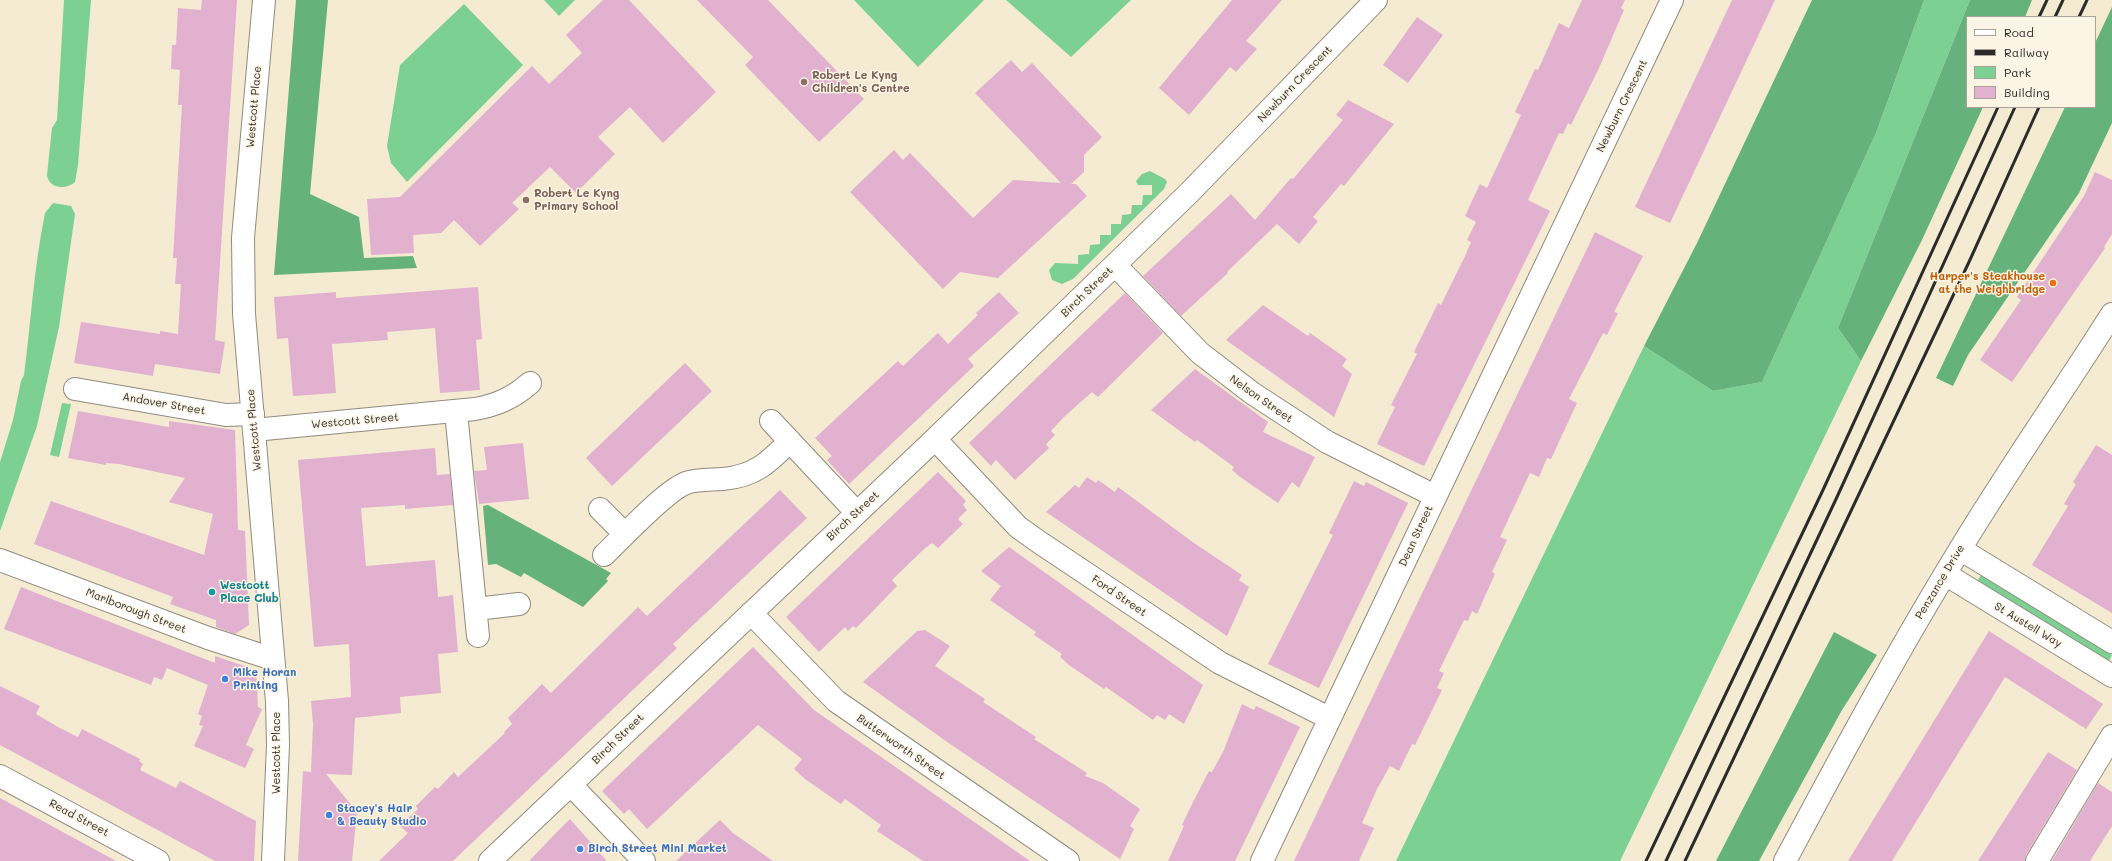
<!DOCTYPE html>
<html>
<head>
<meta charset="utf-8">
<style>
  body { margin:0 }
  #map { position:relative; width:2112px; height:861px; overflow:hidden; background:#f4ebd2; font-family:Mali,sans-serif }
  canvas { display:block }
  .legend { position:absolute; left:1966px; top:16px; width:130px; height:92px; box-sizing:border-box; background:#fcf5e5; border:1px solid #a8a49b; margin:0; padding:5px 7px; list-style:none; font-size:12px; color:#2b2b2b }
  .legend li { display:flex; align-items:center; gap:8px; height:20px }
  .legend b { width:20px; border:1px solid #a8a49b }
</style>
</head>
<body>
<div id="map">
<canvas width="2112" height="861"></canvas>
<ul class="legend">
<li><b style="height:5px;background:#fff"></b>Road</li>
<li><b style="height:5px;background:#2b2b2b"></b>Railway</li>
<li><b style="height:11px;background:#7cd093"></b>Park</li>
<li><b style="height:11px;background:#e2b1cf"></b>Building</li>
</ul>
</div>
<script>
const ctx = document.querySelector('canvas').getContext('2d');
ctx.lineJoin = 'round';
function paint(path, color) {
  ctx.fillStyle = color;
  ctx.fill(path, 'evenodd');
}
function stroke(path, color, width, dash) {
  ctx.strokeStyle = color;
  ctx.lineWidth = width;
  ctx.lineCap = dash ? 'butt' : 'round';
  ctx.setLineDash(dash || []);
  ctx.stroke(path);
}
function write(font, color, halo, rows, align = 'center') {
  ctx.font = font + ' Mali,sans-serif';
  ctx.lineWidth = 3;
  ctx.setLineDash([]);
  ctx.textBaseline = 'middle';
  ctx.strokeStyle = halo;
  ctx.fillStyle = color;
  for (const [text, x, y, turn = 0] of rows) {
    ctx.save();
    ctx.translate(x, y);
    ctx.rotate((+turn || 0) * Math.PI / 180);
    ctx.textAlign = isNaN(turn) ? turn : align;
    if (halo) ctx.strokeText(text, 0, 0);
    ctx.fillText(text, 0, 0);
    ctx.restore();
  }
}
paint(new Path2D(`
  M 64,0 L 91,0 L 78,165 L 75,182 C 66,190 49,189 47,175 L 52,128 L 57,120 Z
  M 544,0 L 575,0 L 559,16 Z
  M 854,0 L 984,0 L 918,67 Z
  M 1006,0 L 1131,0 L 1071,57 Z
  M 1924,0 L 1970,0 L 1838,328 L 1861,361 L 1620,861 L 1396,861 L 1644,346 L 1713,391 L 1762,382 L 1876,133 Z
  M 464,4 L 523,65 L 407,182 L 391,163 L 387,146 L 400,65 Z
  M 1150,171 L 1165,179 L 1167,182 L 1164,189 L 1073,279 L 1062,284 L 1052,280 L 1049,270 L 1055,263 L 1078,264 L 1078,255 L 1089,254 L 1090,245 L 1100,244 L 1100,235 L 1111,235 L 1111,224 L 1121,224 L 1122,215 L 1131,214 L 1132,205 L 1142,205 L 1143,195 L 1152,195 L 1152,185 L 1138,185 L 1136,181 L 1142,174 Z
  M 53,203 L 71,206 L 75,214 L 59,327 L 37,426 L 0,531 L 0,462 L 13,420 L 21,381 L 24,375 C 31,321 34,267 45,213 Z
  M 62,403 L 71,404 L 59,457 L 50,455 Z
  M 1981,575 L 2112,655 L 2108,663 L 1976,583 Z`), '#7cd093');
paint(new Path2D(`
  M 296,0 L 328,0 L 310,194 L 359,217 L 364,258 L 413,256 L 417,268 L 274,275 Z
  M 1812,0 L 1924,0 L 1876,133 L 1762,382 L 1713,391 L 1644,346 L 1697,243 Z
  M 1970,0 L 2032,0 L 2025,17 L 1967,17 L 1967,107 L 1983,107 L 1922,240 L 1861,361 L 1838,328 Z
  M 2112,7 L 2112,123 L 2079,193 L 1968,355 L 1953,386 L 1936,378 L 2065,107 L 2095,107 L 2095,43 Z
  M 488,505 L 611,573 L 606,579 L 608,581 L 583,607 L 524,573 L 521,577 L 496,564 L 488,565 L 483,506 Z
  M 1834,632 L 1877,655 L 1842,710 L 1759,861 L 1716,861 Z`), '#65b27d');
paint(new Path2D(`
  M 202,0 L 237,0 L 215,340 L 225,342 L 220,374 L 155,364 L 153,376 L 74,363 L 81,322 L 160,334 L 160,331 L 178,334 L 181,284 L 175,284 L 177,258 L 173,258 L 182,105 L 178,105 L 180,70 L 171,69 L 172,45 L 176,45 L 178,8 L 201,10 Z
  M 603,0 L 629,0 L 716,92 L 663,143 L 630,107 L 598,137 L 615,154 L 576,193 L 550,167 L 512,203 L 519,209 L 480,246 L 454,220 L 441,233 L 413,235 L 414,253 L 371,255 L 367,199 L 400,197 L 532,66 L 549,84 L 582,53 L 566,35 Z
  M 697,0 L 768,0 L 864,99 L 819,142 L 745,65 L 753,57 Z
  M 1232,0 L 1282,0 L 1246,41 L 1257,49 L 1236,72 L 1230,67 L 1189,115 L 1159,88 Z
  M 1582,0 L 1625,0 L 1621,8 L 1624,10 L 1599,68 L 1571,125 L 1568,123 L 1563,134 L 1559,133 L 1528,200 L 1550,211 L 1424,466 L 1377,444 L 1395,407 L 1391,405 L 1417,354 L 1414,352 L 1438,303 L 1441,305 L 1466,254 L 1471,242 L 1467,240 L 1476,222 L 1465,216 L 1480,184 L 1487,188 L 1521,115 L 1515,112 L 1535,69 L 1538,70 L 1559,23 L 1569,28 Z
  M 1732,0 L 1775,0 L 1670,223 L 1635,207 Z
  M 1417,17 L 1443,35 L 1408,83 L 1383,65 Z
  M 1011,60 L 1022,72 L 1032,63 L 1102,137 L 1084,155 L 1084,172 L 1071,184 L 1076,184 L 1087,196 L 998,278 L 960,272 L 943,289 L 850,192 L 894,150 L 903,160 L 910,153 L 973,218 L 1013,180 L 1061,183 L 975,93 Z
  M 1348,100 L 1394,124 L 1344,186 L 1341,184 L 1313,217 L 1318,221 L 1299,244 L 1277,224 L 1227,272 L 1228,273 L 1181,316 L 1143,276 L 1231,194 L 1255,220 L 1291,178 L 1293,179 L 1343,120 L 1336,115 Z
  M 2095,172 L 2112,180 L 2112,234 L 2104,247 L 2105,248 L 2012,382 L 1980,360 L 2021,300 L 2017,297 L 2084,196 Z
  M 1595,232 L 1643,256 L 1614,312 L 1618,313 L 1607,335 L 1603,333 L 1569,399 L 1577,403 L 1551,459 L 1547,458 L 1539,477 L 1530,473 L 1500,537 L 1507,540 L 1492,572 L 1495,574 L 1477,614 L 1472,611 L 1468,621 L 1464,620 L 1439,671 L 1444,673 L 1437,688 L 1442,690 L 1415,745 L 1412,744 L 1399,771 L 1390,766 L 1377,789 L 1362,823 L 1374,828 L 1359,861 L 1294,861 Z
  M 478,287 L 482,339 L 476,340 L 480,390 L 440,393 L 435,328 L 387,332 L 388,340 L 332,344 L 336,393 L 293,396 L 288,338 L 277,339 L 274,297 L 336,292 L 336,298 Z
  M 999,292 L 1019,313 L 968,359 L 974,366 L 849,484 L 827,460 L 832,456 L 815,438 L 898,361 L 903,366 L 938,333 L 948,344 L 978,315 L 976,313 Z
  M 1125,293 L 1163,333 L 1098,397 L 1092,392 L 1065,416 L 1051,431 L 1055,435 L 1046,444 L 1049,448 L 1015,480 L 996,460 L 991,466 L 969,443 Z
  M 1263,305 L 1308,336 L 1310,333 L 1347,359 L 1342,366 L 1352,374 L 1334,417 L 1226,340 Z
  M 685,363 L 712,391 L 612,486 L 586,458 Z
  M 1195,369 L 1268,422 L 1263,432 L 1315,457 L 1299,488 L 1292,482 L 1278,503 L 1240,477 L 1232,470 L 1234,467 L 1197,440 L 1195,442 L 1151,410 Z
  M 78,411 L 169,427 L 169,421 L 235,430 L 238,530 L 245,531 L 249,625 L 235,634 L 216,627 L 216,620 L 170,604 L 173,597 L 34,544 L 51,501 L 204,555 L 213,514 L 169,502 L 185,478 L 119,464 L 106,463 L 106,465 L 68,458 Z
  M 523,443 L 529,499 L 479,504 L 474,471 L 487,470 L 484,447 Z
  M 2096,445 L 2112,455 L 2112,613 L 2032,565 L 2068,506 L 2064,504 L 2076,484 L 2073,482 Z
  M 435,448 L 437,475 L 450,474 L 453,505 L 405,509 L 405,505 L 361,508 L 366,566 L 435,560 L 438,597 L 453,595 L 458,652 L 438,654 L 441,693 L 400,697 L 401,713 L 355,718 L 352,775 L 326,774 L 357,812 L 352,861 L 298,861 L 303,771 L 311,772 L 313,724 L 311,701 L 351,697 L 349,644 L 314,647 L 298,460 Z
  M 938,472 L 966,501 L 963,505 L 967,510 L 958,519 L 963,524 L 938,548 L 932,543 L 923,550 L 892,580 L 897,586 L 873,611 L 856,628 L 853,626 L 848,631 L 845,627 L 819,652 L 786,617 Z
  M 1087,477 L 1096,483 L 1098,480 L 1115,492 L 1118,487 L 1194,543 L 1242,575 L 1239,580 L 1249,587 L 1227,636 L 1046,512 L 1075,485 L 1079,488 Z
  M 1354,481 L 1364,486 L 1366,482 L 1408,503 L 1319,688 L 1268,664 L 1333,535 L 1329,533 Z
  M 780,490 L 807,518 L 673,644 L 677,648 L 453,861 L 379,861 L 408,833 L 400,826 L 418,809 L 416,806 L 435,787 L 438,789 L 454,772 L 458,777 L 505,733 L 504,732 L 512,724 L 508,718 L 542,684 L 551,693 L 638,607 L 647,616 Z
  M 1009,547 L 1203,685 L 1184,724 L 1169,714 L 1165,720 L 1157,715 L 1153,720 L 1106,687 L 1104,689 L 1069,665 L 1060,657 L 1062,654 L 1034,635 L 1036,632 L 990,600 L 1001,586 L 981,571 Z
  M 21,587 L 215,663 L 215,656 L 256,670 L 258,707 L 262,709 L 246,745 L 254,749 L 245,768 L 194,746 L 203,726 L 199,725 L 202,716 L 198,714 L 208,685 L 167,668 L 162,680 L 154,677 L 151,685 L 4,629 Z
  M 925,630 L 950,646 L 935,666 L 985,699 L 983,702 L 1036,737 L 1034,739 L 1087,773 L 1085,776 L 1103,783 L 1140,809 L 1130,826 L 1134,829 L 1120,859 L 950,744 L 863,682 L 917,631 Z
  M 1989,631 L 2103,704 L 2086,729 L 2005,677 L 1892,861 L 1848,861 Z
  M 753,647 L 814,710 L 1030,861 L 923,861 L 877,831 L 881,825 L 845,799 L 841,804 L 805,779 L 794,769 L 802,759 L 758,725 L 647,829 L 629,809 L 624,814 L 602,791 Z
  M 0,686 L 40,706 L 36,714 L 58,727 L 78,737 L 82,729 L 140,759 L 139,761 L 143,764 L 140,770 L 176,788 L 180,781 L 256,821 L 254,861 L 215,861 L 0,745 Z
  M 1242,704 L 1254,710 L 1256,706 L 1300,727 L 1283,762 L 1235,861 L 1168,861 L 1184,826 L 1182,825 L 1192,804 L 1209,771 L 1212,772 L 1223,752 Z
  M 2048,752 L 2077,770 L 2026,855 L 2025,861 L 1978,861 Z
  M 2098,783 L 2112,792 L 2112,826 L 2090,861 L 2052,861 Z
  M 0,798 L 50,825 L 116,861 L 0,861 Z
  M 570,819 L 607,861 L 529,861 L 552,837 Z
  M 720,820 L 733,833 L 773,861 L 676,861 Z`), '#e2b1cf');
const minor = new Path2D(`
  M 1115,265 L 1200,353 L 1252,393 L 1327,442 L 1435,496
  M 75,389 L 226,415 L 253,414
  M 456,412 L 478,636
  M 771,421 L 857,513
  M 254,430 L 475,409 C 497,405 513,398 530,383
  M 935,439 L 1018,527 L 1039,542 L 1220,663 L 1329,718
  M 600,509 L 625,534
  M 1960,549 L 2112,642
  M 604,555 C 622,538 665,491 686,483 C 698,479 711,480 723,479 C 755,476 768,463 790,441
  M 0,560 L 208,638 L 273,659
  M 1945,574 L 2112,676
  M 476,609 L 519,604
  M 751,613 L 836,701 L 1068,861
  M 0,776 L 158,861
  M 571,785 L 644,861
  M 490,861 L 935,439 L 1189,193 L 1376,0
  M 1262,861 L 1672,0
  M 1785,861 C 1841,756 1897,652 1959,551 C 2008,470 2062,393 2112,314
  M 2037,861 L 2112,736`);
const secondary = new Path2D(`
  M 264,0 L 243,238 L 244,314 L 277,701 L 278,745 L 273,861`);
stroke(minor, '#908b7e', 24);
stroke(secondary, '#908b7e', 24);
stroke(minor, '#fff', 22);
stroke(secondary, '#fff', 22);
stroke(new Path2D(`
  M 2039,17 L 2047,0
  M 2055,17 L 2063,0
  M 2079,17 L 2087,0
  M 1646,861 L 1823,490 L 1998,107
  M 1666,861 L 1837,497 L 2015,107
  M 1685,861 L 1969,262 L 2039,107`), '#2b2b2b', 3);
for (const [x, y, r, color] of [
  [804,82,4,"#8d6e63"],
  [526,200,4,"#8d6e63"],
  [2053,283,4,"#e8710a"],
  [212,592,4,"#0f9aa8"],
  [225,679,4,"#3f7fe0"],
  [329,815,4,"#3f7fe0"],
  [580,849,4,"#3f7fe0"]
]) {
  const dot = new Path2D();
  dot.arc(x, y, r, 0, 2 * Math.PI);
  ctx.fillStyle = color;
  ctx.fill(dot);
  stroke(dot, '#fcf5e5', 1.5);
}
write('bold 11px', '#785e54', '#fcf5e5', [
  ["Robert Le Kyng",812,76],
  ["Children's Centre",812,89],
  ["Robert Le Kyng",534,194],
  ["Primary School",534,207]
], 'left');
write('11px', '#2b2b2b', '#fcf5e5', [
  ["Newburn Crescent",1295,84,-46],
  ["Newburn Crescent",1622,106,-64],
  ["Westcott Place",254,107,-85],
  ["Birch Street",1087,292,-44],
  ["Nelson Street",1261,399,35],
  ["Andover Street",164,404,10],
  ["Westcott Street",355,421,-5],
  ["Westcott Place",254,430,-95],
  ["Birch Street",853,516,-43],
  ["Dean Street",1416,536,-65],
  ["Penzance Drive",1940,582,-59],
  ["Ford Street",1119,596,34],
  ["Marlborough Street",136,611,21],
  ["St Austell Way",2028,625,31],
  ["Birch Street",618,739,-44],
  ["Butterworth Street",901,747,35],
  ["Westcott Place",277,753,-90],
  ["Read Street",79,818,28]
]);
write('bold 11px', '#c56008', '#fcf5e5', [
  ["Harper's Steakhouse",2045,277],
  ["at the Weighbridge",2045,290]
], 'right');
write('bold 11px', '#0d838f', '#fcf5e5', [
  ["Westcott",220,586],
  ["Place Club",220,599]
], 'left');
write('bold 11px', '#366cbe', '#fcf5e5', [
  ["Mike Horan",233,673],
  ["Printing",233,686],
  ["Stacey's Hair",337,809],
  ["& Beauty Studio",337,822],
  ["Birch Street Mini Market",588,849]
], 'left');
</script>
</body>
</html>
